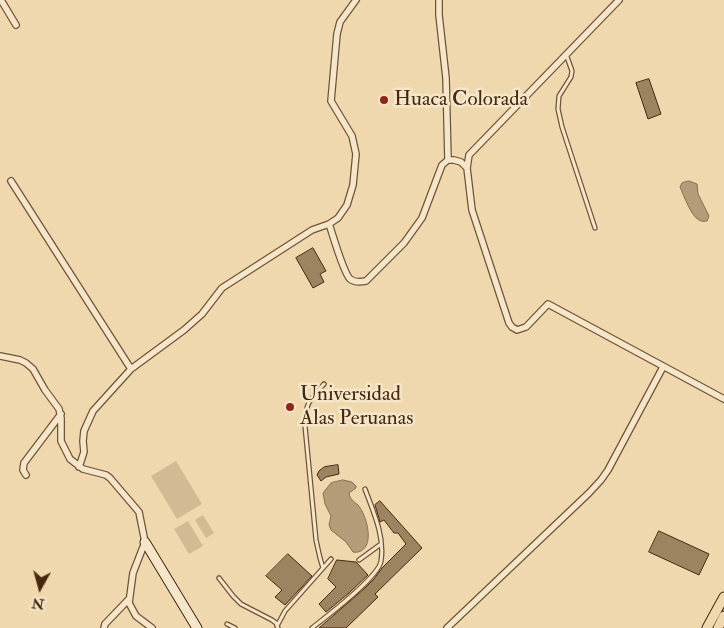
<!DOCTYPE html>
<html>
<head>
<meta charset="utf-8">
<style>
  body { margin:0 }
  #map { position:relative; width:724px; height:628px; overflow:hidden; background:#efd8ae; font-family:"IM FELL Double Pica",serif }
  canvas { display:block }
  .north { position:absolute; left:15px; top:563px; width:50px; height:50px; -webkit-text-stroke:4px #f5e6ca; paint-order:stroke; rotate:187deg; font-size:14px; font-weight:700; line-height:20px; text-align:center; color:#45280e }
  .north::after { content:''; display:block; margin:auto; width:18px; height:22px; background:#45280e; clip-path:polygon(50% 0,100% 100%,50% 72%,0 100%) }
</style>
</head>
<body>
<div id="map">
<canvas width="724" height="628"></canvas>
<div class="north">N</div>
</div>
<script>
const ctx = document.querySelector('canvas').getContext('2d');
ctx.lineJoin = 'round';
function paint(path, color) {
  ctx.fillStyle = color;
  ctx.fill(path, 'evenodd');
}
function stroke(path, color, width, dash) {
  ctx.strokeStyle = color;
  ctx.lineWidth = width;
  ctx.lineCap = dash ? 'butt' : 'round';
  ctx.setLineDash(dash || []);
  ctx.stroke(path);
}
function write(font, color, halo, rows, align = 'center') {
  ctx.font = font + ' "IM FELL Double Pica",serif';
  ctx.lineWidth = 5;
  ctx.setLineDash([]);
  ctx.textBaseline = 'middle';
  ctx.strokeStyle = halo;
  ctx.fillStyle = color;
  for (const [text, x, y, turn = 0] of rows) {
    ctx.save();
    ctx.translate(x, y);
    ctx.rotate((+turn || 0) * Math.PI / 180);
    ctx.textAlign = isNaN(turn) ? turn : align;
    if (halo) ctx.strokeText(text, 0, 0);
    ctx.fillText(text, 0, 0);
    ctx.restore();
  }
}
paint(new Path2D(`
  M 176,461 L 202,504 L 177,519 L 151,476 Z
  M 203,515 L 214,533 L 206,538 L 195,520 Z
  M 188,521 L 203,546 L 189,554 L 174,529 Z`), '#d2ba93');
const water = new Path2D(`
  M 689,181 L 697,184 L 698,194 L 709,216 L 707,221 C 705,221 701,222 699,220 C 691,216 684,196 680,187 L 682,183 Z
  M 343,480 L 352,482 L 356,486 L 356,488 L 349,493 C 350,499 353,501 358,505 C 365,513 372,535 366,546 C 363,551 358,553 353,552 L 346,542 L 331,530 L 329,525 L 331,516 L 325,504 L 323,493 L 331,483 Z`);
paint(water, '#b59c78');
stroke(water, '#886e4e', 1);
const building = new Path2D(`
  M 649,79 L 661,114 L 648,119 L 636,83 Z
  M 313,248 L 326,271 L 320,274 L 324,282 L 313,288 L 296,258 Z
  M 338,465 L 339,474 L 326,477 L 321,481 L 317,475 L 319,471 L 324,467 Z
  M 380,501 L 422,548 L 375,594 L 378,597 L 346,628 L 319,628 L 365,588 L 374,579 L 382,568 L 406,544 L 398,533 L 394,533 L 384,520 L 380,522 L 375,505 Z
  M 659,531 L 709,554 L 699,575 L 649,552 Z
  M 288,554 L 312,576 L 285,605 L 275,597 L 282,590 L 266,576 Z
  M 337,560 L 356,562 L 368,575 L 349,593 L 326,612 L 319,604 L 336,587 L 328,579 Z`);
paint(building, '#9d8461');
stroke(building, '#45280e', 1);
const lane = new Path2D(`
  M 566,54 L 572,71 L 571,77 L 559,96 L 558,109 L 562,127 L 595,228
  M 359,560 L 381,544
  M 323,568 L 320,558 L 316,540 L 305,426 C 305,404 309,400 324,384
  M 219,578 L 233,596 L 241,604 L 272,620 L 276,623 L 278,628
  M 227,624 L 235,628
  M 277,626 L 285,611 L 331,559
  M 312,628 C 327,616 379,577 381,561 C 385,536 373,511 365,489`);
const street = new Path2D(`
  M 1,0 L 16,25
  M 439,0 L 439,15 L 446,78 L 448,160
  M 467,168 L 469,155 L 619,0
  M 11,181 L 131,369
  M 329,224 C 333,235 343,272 350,279 C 355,283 361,282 366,281 L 404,243 L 422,218 L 442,165 L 448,160 L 454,160 L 461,162 L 467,168 L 472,210 L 509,323 L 512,327 L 517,330 L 526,327 L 548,304 L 724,399
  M 0,356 L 20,360 L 26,363 L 33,369 L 45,390 L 59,409 L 61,418 L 61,441 L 70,459 L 83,469 L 106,475 L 110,478 L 139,512 L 145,542 L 133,573 L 129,603 L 136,616 L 152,628
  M 79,467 L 84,452 L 83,441 L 84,431 L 93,411 L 131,369 L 184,330 L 202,314 L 222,288 L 312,230 L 329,224 L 338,218 L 347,205 L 353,185 L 356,154 L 352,136 L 331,101 L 337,34 L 340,22 L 356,0
  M 26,475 L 23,470 L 24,463 L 61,414
  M 104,628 L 105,624 L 129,599
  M 447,628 L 589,493 L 601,480 L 608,470 L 663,367`);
const secondary = new Path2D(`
  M 145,542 L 197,628`);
const primary = new Path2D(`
  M 707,628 L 724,597
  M 718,628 L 724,616`);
stroke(lane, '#705436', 5.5);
stroke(street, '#705436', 8);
stroke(secondary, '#45280e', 11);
stroke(primary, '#45280e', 11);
stroke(lane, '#f5e6ca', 3);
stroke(street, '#f5e6ca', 5.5);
stroke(secondary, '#f5e6ca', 9);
stroke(primary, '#efd8ae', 9);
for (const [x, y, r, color] of [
  [384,100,5,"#8f2418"],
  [290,407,5,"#8f2418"]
]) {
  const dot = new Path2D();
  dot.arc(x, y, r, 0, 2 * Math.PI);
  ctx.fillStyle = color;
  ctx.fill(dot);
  stroke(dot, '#f5e6ca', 2);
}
write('21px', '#45280e', '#f5e6ca', [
  ["Huaca Colorada",394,100],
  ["Universidad",300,395],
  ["Alas Peruanas",300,419]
], 'left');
</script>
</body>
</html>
